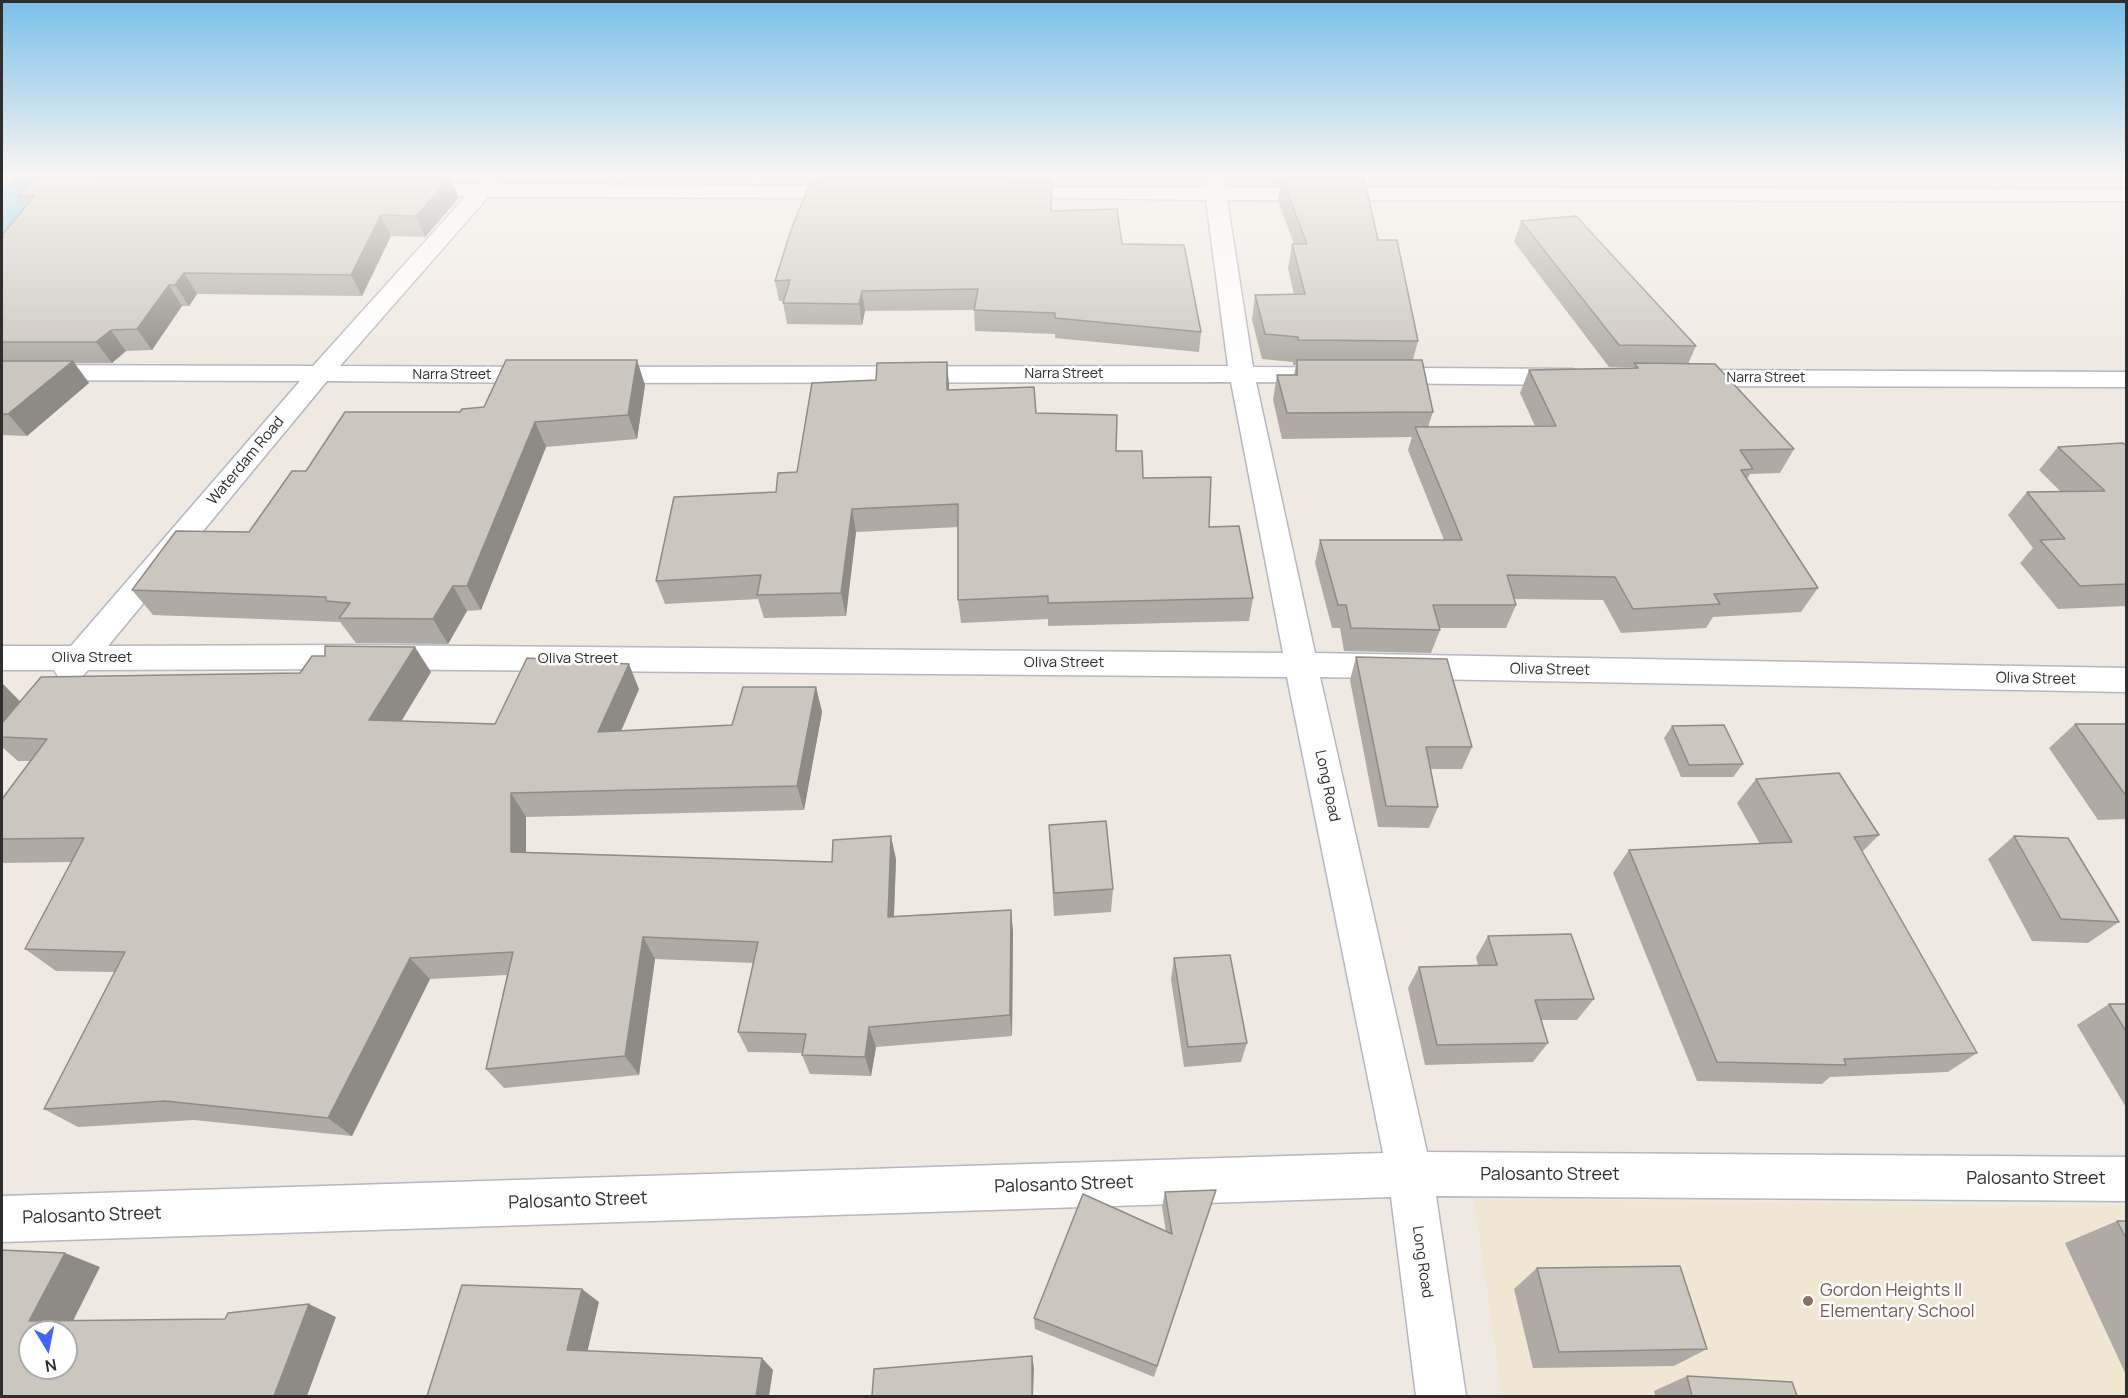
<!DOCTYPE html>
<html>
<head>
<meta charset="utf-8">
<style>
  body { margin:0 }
  #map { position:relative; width:2128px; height:1398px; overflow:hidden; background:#efe9e1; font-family:Manrope,sans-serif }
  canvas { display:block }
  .frame { position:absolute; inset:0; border:3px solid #2e2e2e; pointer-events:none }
  .north { position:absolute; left:18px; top:1320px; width:60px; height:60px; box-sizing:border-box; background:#fff; border:2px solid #ababab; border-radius:50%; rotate:170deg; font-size:16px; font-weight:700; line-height:24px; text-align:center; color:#2e2e2e }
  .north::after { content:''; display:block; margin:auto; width:21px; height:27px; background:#4264fb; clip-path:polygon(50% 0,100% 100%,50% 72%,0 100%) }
</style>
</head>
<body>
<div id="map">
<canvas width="2128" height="1398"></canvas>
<div class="frame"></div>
<div class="north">N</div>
</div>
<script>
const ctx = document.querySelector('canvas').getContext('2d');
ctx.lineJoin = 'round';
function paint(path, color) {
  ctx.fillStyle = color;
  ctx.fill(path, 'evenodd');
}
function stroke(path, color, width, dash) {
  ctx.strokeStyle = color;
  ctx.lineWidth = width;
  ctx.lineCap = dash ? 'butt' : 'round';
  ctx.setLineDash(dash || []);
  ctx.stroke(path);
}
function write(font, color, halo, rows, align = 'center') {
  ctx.font = font + ' Manrope,sans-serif';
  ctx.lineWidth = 5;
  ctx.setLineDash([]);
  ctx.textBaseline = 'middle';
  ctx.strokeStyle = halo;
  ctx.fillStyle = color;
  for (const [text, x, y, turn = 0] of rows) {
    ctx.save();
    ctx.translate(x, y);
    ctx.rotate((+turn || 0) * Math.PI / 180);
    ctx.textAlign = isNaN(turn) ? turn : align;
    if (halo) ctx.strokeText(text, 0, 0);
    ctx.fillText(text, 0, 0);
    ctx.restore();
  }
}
paint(new Path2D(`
  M 1474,1199 L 2126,1206 L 2126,1396 L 1502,1396 Z`), '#f0e6d1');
paint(new Path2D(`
  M 16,175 L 73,175 L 22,232 L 2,237 L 2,189 Z`), '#75cff0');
const minor = new Path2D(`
  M 491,175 L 498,177 L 501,181 L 499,184 L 852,186 L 859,188 L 862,192 L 859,196 L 852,198 L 488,197 L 340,366 L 543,367 L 552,370 L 556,375 L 552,380 L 543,383 L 327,381 L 108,646 L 347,645 L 1283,653 L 1231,382 L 597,383 L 588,380 L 584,375 L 588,370 L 597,367 L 1228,366 L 1206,200 L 1001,197 L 998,193 L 1001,189 L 1008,187 L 1204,187 L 1203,175 L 1223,175 L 1225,187 L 2126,189 L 2126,201 L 1227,200 L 1253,367 L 1572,369 L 1581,372 L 1585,377 L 1581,382 L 1572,385 L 1256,382 L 1315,653 L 2126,668 L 2126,692 L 1320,677 L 1427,1152 L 2126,1157 L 2126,1201 L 1436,1196 L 1466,1396 L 1416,1396 L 1391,1197 L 2,1242 L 2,1196 L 1383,1153 L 1287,677 L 347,669 L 88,670 C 79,681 72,682 59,678 L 54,670 L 2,670 L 2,646 L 71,646 L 300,381 L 2,380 L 2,365 L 313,366 L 466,196 L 411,196 L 404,194 L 401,190 L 404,186 L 477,184 L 484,177 Z
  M 1683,370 L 2126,372 L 2126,387 L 1683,386 L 1674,383 L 1670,378 L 1674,373 Z`);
stroke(minor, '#b4b7c1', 3);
paint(minor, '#fff');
paint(new Path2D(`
  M 38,175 L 441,175 L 439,178 L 459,198 L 425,237 L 391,236 L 362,296 L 197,294 L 189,306 L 182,306 L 152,350 L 126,351 L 112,363 L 74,363 L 89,383 L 27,436 L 2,435 L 2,235 L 25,207 L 18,196 Z
  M 820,175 L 1052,175 L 1052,211 L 1122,244 L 1201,332 L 1199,352 L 1055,338 L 1055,334 L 975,331 L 974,310 L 865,311 L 862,325 L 787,324 L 783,303 L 784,301 L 779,301 L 775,281 L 820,180 Z
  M 1269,175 L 1358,175 L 1357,178 L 1378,240 L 1418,341 L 1413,360 L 1433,412 L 1428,427 L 1535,426 L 1520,393 L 1529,370 L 1632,368 L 1633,367 L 1609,367 L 1514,242 L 1521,221 L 1696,346 L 1688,364 L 1794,449 L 1780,473 L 1750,474 L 1747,479 L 1818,588 L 1801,612 L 1713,617 L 1706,628 L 1621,633 L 1603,600 L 1514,599 L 1516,605 L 1506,628 L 1439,628 L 1440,630 L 1431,653 L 1344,651 L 1340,628 L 1332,628 L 1315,563 L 1320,540 L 1444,540 L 1408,450 L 1412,437 L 1282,439 L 1273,400 L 1277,375 L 1294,375 L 1296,365 L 1293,365 L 1293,362 L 1262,359 L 1252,320 L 1255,295 L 1294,295 L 1288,268 L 1292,244 L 1294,244 L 1278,201 L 1281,184 L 1272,184 Z
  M 947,362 L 949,390 L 1036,413 L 1116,451 L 1143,478 L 1209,527 L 1253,598 L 1249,621 L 1048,626 L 1048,619 L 961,623 L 958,600 L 958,527 L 856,532 L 846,616 L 764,618 L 758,599 L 665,604 L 656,581 L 776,492 L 797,472 L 876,380 Z
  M 645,385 L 637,439 L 546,447 L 481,610 L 467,611 L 448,644 L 356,643 L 340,622 L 153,615 L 132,590 L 249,532 L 306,471 L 460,412 L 484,407 Z
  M 2127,446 L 2127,606 L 2058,609 L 2020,563 L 2033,548 L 2008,515 L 2027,492 L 2061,492 L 2039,470 L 2058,447 Z
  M 1356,657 L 1472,747 L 1462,769 L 1431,769 L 1438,807 L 1429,828 L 1378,827 L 1350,680 Z
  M 431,672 L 401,721 L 495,724 L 639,689 L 621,731 L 732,725 L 816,687 L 822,712 L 804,810 L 526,817 L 526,852 L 832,862 L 896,859 L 894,916 L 1011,910 L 1013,932 L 1012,1036 L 876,1047 L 871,1076 L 810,1074 L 802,1055 L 802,1053 L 748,1052 L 738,1032 L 754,963 L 655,959 L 639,1075 L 504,1088 L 486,1069 L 507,975 L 430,979 L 352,1136 L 194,1120 L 78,1127 L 44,1109 L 115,972 L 56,971 L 25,949 L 72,862 L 2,863 L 2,799 L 30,761 L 18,761 L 2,747 L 2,683 L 20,701 Z
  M 2075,724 L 2127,724 L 2127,819 L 2098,820 L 2049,748 Z
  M 1672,726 L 1743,764 L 1733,777 L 1681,777 L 1664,738 Z
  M 1756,779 L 1879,835 L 1862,852 L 1977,1053 L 1948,1072 L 1830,1077 L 1822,1084 L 1697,1081 L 1613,873 L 1629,850 L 1760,844 L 1737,803 Z
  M 1049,825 L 1113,889 L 1111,912 L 1054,916 L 1050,848 Z
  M 2014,836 L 2119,922 L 2088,943 L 2032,941 L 1988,859 Z
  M 1488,936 L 1594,999 L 1577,1020 L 1541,1020 L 1548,1043 L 1533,1062 L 1425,1065 L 1408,988 L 1419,967 L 1478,965 L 1476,957 Z
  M 1174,958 L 1247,1043 L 1241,1062 L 1184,1067 L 1171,979 Z
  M 2109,1004 L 2127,1004 L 2127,1109 L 2077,1025 Z
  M 1216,1190 L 1154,1377 L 1035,1329 L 1034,1318 L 1166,1232 L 1162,1207 L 1165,1192 Z
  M 2117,1221 L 2127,1240 L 2127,1377 L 2065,1243 Z
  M 1537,1268 L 1707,1349 L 1674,1366 L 1533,1368 L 1514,1289 Z
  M 1687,1376 L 1797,1396 L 1655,1396 L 1654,1391 Z`), '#afaba4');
paint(new Path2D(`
  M 84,175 L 102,175 L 106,181 Z
  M 433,175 L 441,175 L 436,182 Z
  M 450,178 L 459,198 L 425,237 L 416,216 Z
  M 381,215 L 391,236 L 362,296 L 351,275 Z
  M 184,273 L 197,294 L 189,306 L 175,285 Z
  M 169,285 L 182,306 L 152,350 L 137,329 Z
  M 862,291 L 865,311 L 862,325 L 859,304 Z
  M 111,330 L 126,351 L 112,363 L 96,342 Z
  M 637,360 L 645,385 L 637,439 L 628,415 Z
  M 73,361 L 89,383 L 27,436 L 8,414 Z
  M 947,362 L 949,385 L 949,413 L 947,390 Z
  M 535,422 L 546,447 L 481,610 L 467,586 Z
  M 852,509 L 856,532 L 846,616 L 841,593 Z
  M 453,586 L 467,611 L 448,644 L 433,619 Z
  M 415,647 L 431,672 L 387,745 L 369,720 Z
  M 629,664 L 639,689 L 610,757 L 598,732 Z
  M 2,683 L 21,703 L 2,726 Z
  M 816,687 L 822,712 L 804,810 L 797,786 Z
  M 511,793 L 526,817 L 526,875 L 511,852 Z
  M 891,836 L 896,859 L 893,939 L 888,917 Z
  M 1011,910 L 1013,932 L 1012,1036 L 1010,1015 Z
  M 643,937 L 655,959 L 639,1075 L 625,1056 Z
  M 410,958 L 430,979 L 352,1136 L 328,1118 Z
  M 869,1027 L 876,1047 L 871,1076 L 865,1057 Z
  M 65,1253 L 100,1267 L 67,1333 L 29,1321 Z
  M 582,1289 L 599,1302 L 585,1362 L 567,1350 Z
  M 309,1304 L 336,1317 L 307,1396 L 274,1396 Z
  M 1032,1356 L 1034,1368 L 1033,1396 L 1032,1396 Z
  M 762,1358 L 773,1370 L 769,1396 L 756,1396 Z`), '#8e8b86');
const building = new Path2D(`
  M 38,175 L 85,175 L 93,177 L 450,178 L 416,216 L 381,215 L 351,275 L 184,273 L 175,285 L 169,285 L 137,329 L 111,330 L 96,342 L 2,342 L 2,321 L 3,320 L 2,320 L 2,238 L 4,236 L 2,236 L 2,235 L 35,195 L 18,196 Z
  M 1282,178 L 1364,178 L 1378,240 L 1397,240 L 1418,341 L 1298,340 L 1298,337 L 1265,334 L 1255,295 L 1305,294 L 1292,244 L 1307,244 Z
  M 811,180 L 1052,181 L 1051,211 L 1117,209 L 1122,244 L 1184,245 L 1201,332 L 1055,318 L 1055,313 L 974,310 L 978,289 L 862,291 L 859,304 L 783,303 L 790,280 L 775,281 L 791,230 Z
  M 1576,216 L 1696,346 L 1619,345 L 1521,221 Z
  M 506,360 L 637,360 L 628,415 L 535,422 L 467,586 L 453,586 L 433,619 L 339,618 L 350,603 L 326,601 L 326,597 L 132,590 L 176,531 L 249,532 L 292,471 L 306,471 L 345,412 L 460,412 L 462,409 L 484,407 Z
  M 1297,360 L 1422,360 L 1433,412 L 1287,413 L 1277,375 L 1297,375 Z
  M 2,361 L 73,361 L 8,414 L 2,414 Z
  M 947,362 L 947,390 L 1034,387 L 1036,413 L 1117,415 L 1116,451 L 1142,451 L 1143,478 L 1211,477 L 1209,527 L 1239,526 L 1253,598 L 1048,603 L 1048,596 L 958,600 L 958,504 L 852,509 L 841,593 L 757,595 L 761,575 L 656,581 L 674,497 L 776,492 L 778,473 L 797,472 L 812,383 L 876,380 L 877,363 Z
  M 1634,363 L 1715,364 L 1794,449 L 1740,450 L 1753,469 L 1741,470 L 1818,588 L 1714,594 L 1720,604 L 1633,609 L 1615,577 L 1507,575 L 1516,605 L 1433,605 L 1440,630 L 1351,628 L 1346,605 L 1338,605 L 1320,540 L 1462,540 L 1415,427 L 1556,426 L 1529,370 L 1638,368 Z
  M 2123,443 L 2127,446 L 2127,584 L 2080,586 L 2040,540 L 2065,539 L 2027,492 L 2105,491 L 2058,447 Z
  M 325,646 L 415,647 L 369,720 L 495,724 L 527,658 L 629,664 L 598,732 L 732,725 L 743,687 L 816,687 L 797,786 L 511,793 L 511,852 L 832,862 L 833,840 L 891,836 L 888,917 L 1011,910 L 1010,1015 L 869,1027 L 865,1057 L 802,1055 L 806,1034 L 738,1032 L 758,942 L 643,937 L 625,1056 L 486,1069 L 513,952 L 410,958 L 328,1118 L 165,1101 L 44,1109 L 125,952 L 25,949 L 84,838 L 2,839 L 2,799 L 47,739 L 2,737 L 2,723 L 41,677 L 300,673 L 312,656 L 325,656 Z
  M 1356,657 L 1447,659 L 1472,747 L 1426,747 L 1438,807 L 1386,806 Z
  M 2075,724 L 2127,724 L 2127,796 L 2126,796 Z
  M 1724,725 L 1743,764 L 1689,765 L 1672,726 Z
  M 1839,773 L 1879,835 L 1854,837 L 1977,1053 L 1844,1059 L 1846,1065 L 1717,1062 L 1629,850 L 1792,842 L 1756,779 Z
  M 1106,821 L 1113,889 L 1054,893 L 1049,825 Z
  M 2014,836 L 2068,838 L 2119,922 L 2061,919 Z
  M 1571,934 L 1594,999 L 1535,1000 L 1548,1043 L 1437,1045 L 1419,967 L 1497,965 L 1488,936 Z
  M 1230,955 L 1247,1043 L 1188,1047 L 1174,958 Z
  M 2109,1004 L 2127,1004 L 2127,1033 Z
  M 1216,1190 L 1157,1366 L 1034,1318 L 1083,1194 L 1172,1234 L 1165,1192 Z
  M 2117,1221 L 2127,1221 L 2127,1240 Z
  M 2,1250 L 65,1253 L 29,1321 L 225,1319 L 228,1313 L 309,1304 L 274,1396 L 2,1396 ZM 30,1332 L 66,1332 L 66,1368 L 30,1368 Z
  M 1680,1266 L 1707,1349 L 1559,1352 L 1537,1268 Z
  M 462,1285 L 582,1289 L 567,1350 L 762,1358 L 756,1396 L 427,1396 Z
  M 1032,1356 L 1032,1396 L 872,1396 L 874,1369 Z
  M 1687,1376 L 1792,1382 L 1797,1396 L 1692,1396 Z`);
paint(building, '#cbc7bf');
stroke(building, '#8e8b86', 1.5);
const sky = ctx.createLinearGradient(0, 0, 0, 370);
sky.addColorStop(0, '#7abfeb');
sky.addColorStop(0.47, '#f8f5f2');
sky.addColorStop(1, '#f8f5f200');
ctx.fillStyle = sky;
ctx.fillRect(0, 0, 2128, 370);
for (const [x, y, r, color] of [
  [1808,1301,6,"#8d6e63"]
]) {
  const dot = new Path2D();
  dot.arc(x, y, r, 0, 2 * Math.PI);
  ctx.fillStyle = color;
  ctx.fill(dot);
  stroke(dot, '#fff', 2);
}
write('14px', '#2e2e2e', '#fff', [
  ["Narra Street",1064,374],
  ["Narra Street",452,375],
  ["Narra Street",1766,378]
]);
write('15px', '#2e2e2e', '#fff', [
  ["Waterdam Road",246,461,-50],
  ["Oliva Street",92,658],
  ["Oliva Street",578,659],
  ["Oliva Street",1064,663],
  ["Oliva Street",1550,670,1],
  ["Oliva Street",2036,679,1],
  ["Long Road",1327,786,78],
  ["Long Road",1422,1262,82]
]);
write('18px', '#2e2e2e', '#fff', [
  ["Palosanto Street",1550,1175],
  ["Palosanto Street",2036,1179],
  ["Palosanto Street",1064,1185,-2],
  ["Palosanto Street",578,1201,-2],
  ["Palosanto Street",92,1216,-2]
]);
write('18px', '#785e54', '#fff', [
  ["Gordon Heights II",1820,1291],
  ["Elementary School",1820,1312]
], 'left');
</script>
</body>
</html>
